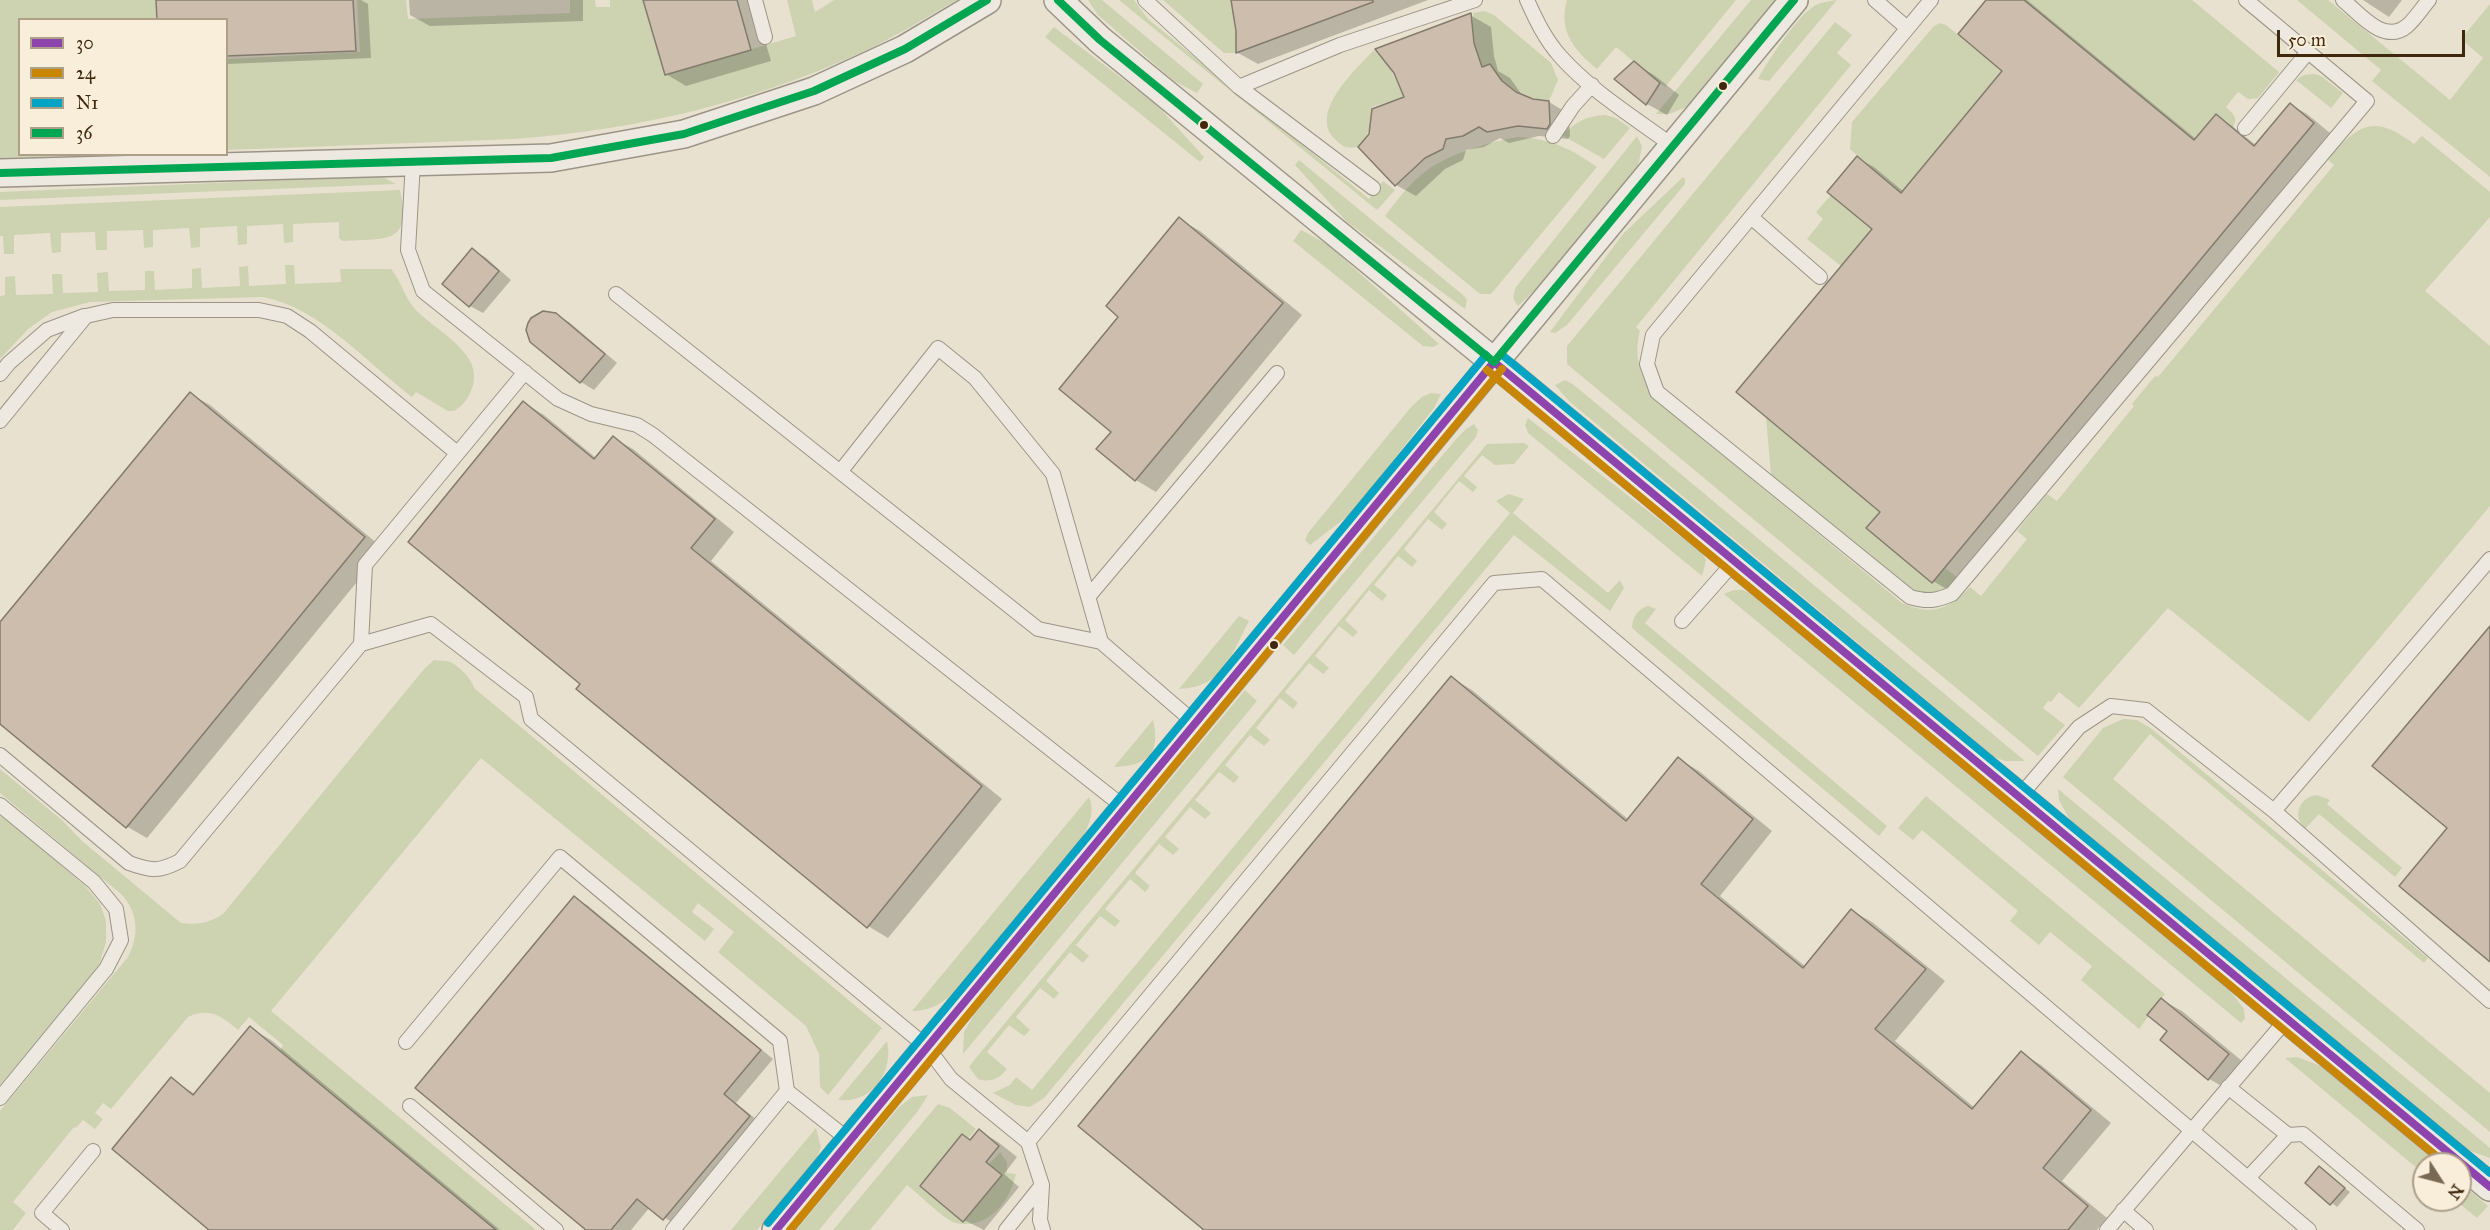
<!DOCTYPE html>
<html>
<head>
<meta charset="utf-8">
<style>
  body { margin:0 }
  #map { position:relative; width:2490px; height:1230px; overflow:hidden; background:#e9e1cf; font-family:"IM FELL Great Primer",serif }
  canvas { display:block }
  .legend { position:absolute; left:18px; top:18px; width:210px; height:138px; box-sizing:border-box; background:#f8eed9; border:2px solid #ae9f88; margin:0; padding:8px 10px; list-style:none; font-size:18px; color:#3f280e }
  .legend li { display:flex; align-items:center; gap:12px; height:30px }
  .legend b { width:30px; border:2px solid #ae9f88 }
  .north { position:absolute; left:2412px; top:1152px; width:60px; height:60px; box-sizing:border-box; background:#f8eed9; border:2px solid #ae9f88; border-radius:50%; rotate:126deg; font-size:16px; font-weight:700; line-height:24px; text-align:center; color:#3f280e }
  .north::after { content:''; display:block; margin:auto; width:21px; height:27px; background:#7a6952; clip-path:polygon(50% 0,100% 100%,50% 72%,0 100%) }
  .scale { position:absolute; left:2277px; top:30px; width:188px; height:27px; box-sizing:border-box; border:3px solid #3f280e; border-top:0; padding-left:8px; font-size:18px; line-height:21px; white-space:nowrap; color:#3f280e; -webkit-text-stroke:4px #f8eed9; paint-order:stroke }
</style>
</head>
<body>
<div id="map">
<canvas width="2490" height="1230"></canvas>
<ul class="legend">
<li><b style="height:8px;background:#8e44ad"></b>30</li>
<li><b style="height:8px;background:#c98604"></b>24</li>
<li><b style="height:8px;background:#03a3c4"></b>N1</li>
<li><b style="height:8px;background:#00a651"></b>36</li>
</ul>
<div class="north">N</div>
<div class="scale">50 m</div>
</div>
<script>
const ctx = document.querySelector('canvas').getContext('2d');
ctx.lineJoin = 'round';
function paint(path, color) {
  ctx.fillStyle = color;
  ctx.fill(path, 'evenodd');
}
function stroke(path, color, width, dash) {
  ctx.strokeStyle = color;
  ctx.lineWidth = width;
  ctx.lineCap = dash ? 'butt' : 'round';
  ctx.setLineDash(dash || []);
  ctx.stroke(path);
}
paint(new Path2D(`
  M 0,0 L 156,0 L 157,19 L 20,20 L 20,154 L 101,155 L 0,158 Z
  M 357,0 L 406,0 L 408,19 L 570,13 L 570,0 L 595,0 L 596,7 L 610,7 L 610,0 L 643,0 L 665,75 L 796,36 L 787,0 L 812,0 L 815,12 L 834,0 L 957,0 C 925,18 893,38 860,53 C 751,103 635,130 515,139 L 227,150 L 227,59 L 360,52 Z
  M 1088,0 L 1102,0 L 1203,84 L 1197,93 L 1174,81 L 1098,15 Z
  M 1119,0 L 1134,0 L 1148,19 L 1369,199 L 1383,181 L 1395,190 L 1377,210 Z
  M 1163,0 L 1231,0 L 1236,31 L 1236,53 L 1224,53 Z
  M 1567,0 L 1736,0 L 1665,87 L 1616,47 L 1597,69 C 1574,50 1558,31 1567,0 Z
  M 1751,0 L 1776,0 L 1689,106 L 1669,114 L 1656,114 Z
  M 1837,0 L 1769,81 L 1758,79 C 1768,61 1799,12 1818,4 C 1823,2 1831,1 1837,0 Z
  M 2024,0 L 2192,0 L 2279,72 L 2258,98 L 2248,99 L 2238,92 L 2226,107 C 2234,115 2238,116 2233,128 L 2215,114 L 2194,140 Z
  M 2297,0 L 2328,0 L 2450,100 L 2483,58 L 2461,39 L 2490,4 L 2490,177 L 2372,81 L 2381,70 Z
  M 1484,11 L 1494,15 L 1551,63 L 1558,80 L 1549,101 C 1526,98 1512,90 1494,76 C 1491,74 1485,71 1482,68 C 1473,56 1472,27 1473,13 Z
  M 1835,22 L 1852,35 L 1837,53 L 1851,65 L 1636,327 L 1640,331 C 1633,356 1641,378 1655,399 L 1902,603 C 1931,616 1949,610 1970,587 L 1981,596 L 2027,539 L 2017,531 L 2047,494 L 2057,501 L 2134,406 L 2132,404 L 2155,376 L 2158,377 L 2334,165 L 2327,159 C 2359,125 2373,113 2414,144 L 2422,136 L 2490,192 L 2490,217 L 2425,291 L 2490,346 L 2490,506 L 2309,722 L 2168,608 L 2079,708 L 2059,692 L 2051,702 L 2048,701 L 2043,708 L 2065,725 L 2038,756 L 1567,364 L 1567,346 Z
  M 1940,23 L 1946,25 L 2002,71 L 1901,193 L 1850,149 L 1852,122 L 1934,26 Z
  M 1054,27 L 1157,105 L 1204,157 L 1200,162 L 1045,37 Z
  M 1374,50 L 1389,66 L 1404,97 L 1372,107 C 1373,124 1369,135 1358,147 C 1347,149 1342,147 1334,138 C 1309,112 1356,69 1374,50 Z
  M 2314,74 L 2321,76 L 2343,93 L 2331,108 L 2296,80 L 2304,75 Z
  M 1605,115 L 1616,118 L 1630,128 L 1604,159 L 1562,135 C 1576,122 1586,116 1605,115 Z
  M 1637,136 L 1642,146 L 1638,167 L 1535,290 L 1518,306 C 1512,299 1513,295 1516,287 Z
  M 1517,137 C 1549,138 1572,149 1597,167 L 1491,294 L 1480,294 L 1385,216 C 1397,200 1410,183 1426,171 C 1448,154 1490,142 1517,137 Z
  M 1299,160 L 1463,295 L 1467,300 L 1465,309 L 1347,222 L 1295,165 Z
  M 381,176 L 396,184 L 0,200 L 0,192 Z
  M 1683,177 L 1685,179 L 1685,184 L 1567,325 L 1555,333 L 1550,332 L 1623,234 Z
  M 400,190 C 413,246 385,238 343,241 L 339,238 L 339,222 L 293,224 L 293,242 L 284,243 L 283,224 L 247,226 L 247,244 L 238,245 L 237,226 L 200,228 L 200,247 L 191,248 L 189,228 L 153,230 L 153,247 L 144,248 L 143,230 L 107,231 L 107,250 L 96,250 L 95,232 L 61,233 L 61,252 L 52,253 L 50,233 L 14,235 L 14,254 L 4,254 L 3,236 L 0,236 L 0,207 Z
  M 1831,195 L 1872,229 L 1841,266 L 1807,239 L 1823,219 L 1816,212 Z
  M 1301,230 L 1327,244 L 1439,344 L 1433,347 L 1423,346 L 1293,241 Z
  M 285,265 L 294,265 L 295,284 L 341,282 L 340,269 L 391,269 C 401,280 404,297 415,309 C 435,331 488,354 471,391 C 467,400 463,406 454,411 L 448,411 L 416,392 L 412,397 C 366,362 320,308 263,297 L 90,302 L 52,312 L 28,329 L 0,359 L 0,296 L 5,295 L 5,277 L 15,276 L 16,295 L 53,294 L 52,274 L 62,274 L 63,293 L 98,292 L 97,273 L 108,272 L 109,291 L 145,290 L 145,271 L 154,271 L 155,290 L 192,288 L 192,269 L 201,268 L 202,288 L 240,286 L 239,267 L 248,266 L 249,286 L 286,284 Z
  M 1565,380 L 1574,385 L 2025,761 L 2005,761 L 1994,757 L 1569,401 L 1555,385 Z
  M 1431,393 L 1441,394 L 1434,408 L 1353,512 L 1310,545 L 1305,540 L 1308,533 L 1412,406 L 1422,397 Z
  M 1766,417 L 1880,512 L 1867,528 L 1932,582 L 1945,568 L 1958,578 C 1944,593 1930,595 1911,591 L 1771,475 Z
  M 1528,418 L 1702,553 L 1706,560 L 1702,576 L 1528,433 L 1525,425 Z
  M 1474,424 L 1478,430 L 1476,437 L 1294,655 L 1283,645 L 1457,438 L 1466,429 Z
  M 1524,443 L 1529,446 L 1514,464 L 1495,465 L 1482,455 L 1464,476 L 1477,487 L 1473,492 L 1459,481 L 1434,512 L 1447,524 L 1442,530 L 1428,519 L 1404,549 L 1417,561 L 1412,567 L 1398,556 L 1374,585 L 1387,595 L 1382,601 L 1369,590 L 1345,620 L 1358,632 L 1353,637 L 1339,626 L 1315,656 L 1329,668 L 1323,674 L 1309,663 L 1285,692 L 1298,703 L 1293,709 L 1280,698 L 1256,728 L 1270,740 L 1264,746 L 1250,735 L 1225,765 L 1239,777 L 1234,783 L 1219,772 L 1195,800 L 1211,813 L 1205,819 L 1190,807 L 1165,837 L 1179,849 L 1173,855 L 1159,844 L 1135,873 L 1150,886 L 1145,892 L 1130,879 L 1105,909 L 1120,921 L 1115,927 L 1100,916 L 1076,945 L 1089,956 L 1083,963 L 1070,952 L 1046,981 L 1059,993 L 1054,999 L 1040,988 L 1016,1017 L 1030,1030 L 1024,1036 L 1009,1025 L 987,1052 L 1007,1069 C 999,1079 990,1083 978,1079 L 969,1067 L 975,1059 L 1487,444 Z
  M 1509,494 L 1524,499 L 1513,513 L 1608,593 L 1620,580 L 1624,588 L 1610,611 L 1514,535 L 1044,1098 L 1030,1107 L 1016,1105 L 993,1093 L 1010,1085 L 1016,1077 L 1032,1090 L 1510,513 L 1496,501 Z
  M 1734,590 L 1743,590 L 1749,593 L 2231,992 L 2244,1009 L 2245,1019 L 2241,1023 L 1724,594 Z
  M 1648,606 L 1656,609 L 1645,623 L 1887,826 L 1879,836 L 1632,628 C 1633,616 1637,610 1648,606 Z
  M 1239,616 L 1249,621 C 1230,656 1224,687 1179,689 Z
  M 434,660 C 438,661 446,660 450,662 C 458,665 473,680 474,688 L 882,1028 L 828,1095 L 820,1087 L 819,1054 L 806,1026 L 718,952 L 734,932 L 698,903 L 692,912 L 714,929 L 705,941 L 481,758 L 271,1011 L 536,1230 L 496,1230 L 280,1051 L 283,1045 L 249,1017 L 238,1030 C 222,1016 209,1007 188,1017 L 111,1109 L 103,1103 L 95,1113 L 103,1119 L 95,1129 L 83,1120 L 76,1128 L 74,1127 L 13,1202 L 26,1213 L 13,1230 L 0,1230 L 0,1111 L 128,957 C 139,935 139,913 121,894 L 0,793 L 0,769 L 63,821 L 82,841 L 181,923 C 198,925 209,923 223,914 L 424,669 Z
  M 1245,690 L 1257,701 L 963,1054 L 964,1032 L 974,1015 Z
  M 2123,719 L 2137,720 L 2152,729 L 2428,958 L 2424,963 L 2150,734 L 2113,779 L 2490,1093 L 2490,1132 L 2063,777 L 2103,728 Z
  M 1153,720 C 1161,754 1147,766 1114,767 Z
  M 2058,789 L 2490,1148 L 2490,1158 L 2468,1150 L 2070,820 L 2059,800 Z
  M 2317,795 L 2330,800 L 2327,804 L 2402,868 L 2395,877 L 2319,814 L 2305,829 C 2292,816 2299,797 2317,795 Z
  M 1926,796 L 2165,994 L 2139,1029 L 2081,980 L 2092,966 L 2050,932 L 2039,945 L 2010,921 L 2018,911 L 1922,830 L 1913,840 L 1898,828 Z
  M 1089,797 C 1095,811 1090,823 1083,836 L 950,996 C 938,1006 927,1011 912,1011 Z
  M 0,816 L 7,819 L 85,886 L 100,904 L 106,921 L 106,942 L 98,968 L 0,1085 Z
  M 887,1041 C 894,1072 872,1104 838,1100 Z
  M 2297,1057 L 2321,1066 L 2438,1164 L 2424,1164 L 2424,1174 L 2285,1058 Z
  M 928,1095 L 918,1111 L 819,1230 L 796,1230 L 899,1107 L 912,1097 Z
  M 938,1104 L 950,1108 L 976,1129 L 968,1139 L 962,1134 L 920,1186 L 963,1222 L 989,1164 L 1000,1152 L 1007,1162 L 1007,1173 L 1016,1174 C 1010,1201 989,1230 955,1223 C 941,1217 920,1195 907,1185 L 870,1230 L 833,1230 Z
  M 816,1128 L 821,1147 L 817,1157 L 757,1230 L 731,1230 Z
  M 2460,1182 L 2488,1206 L 2477,1218 L 2455,1200 L 2460,1200 Z`), '#cdd2b1');
paint(new Path2D(`
  M 158,0 L 361,0 L 368,4 L 371,58 L 226,64 L 226,20 Z
  M 409,0 L 583,0 L 583,21 L 430,26 L 410,15 Z
  M 645,0 L 753,0 L 771,61 L 686,86 L 666,74 Z
  M 1233,0 L 1428,0 L 1258,64 L 1238,53 L 1237,20 Z
  M 1988,0 L 2027,0 L 2196,139 L 2216,116 L 2232,126 L 2257,146 L 2291,105 L 2307,114 L 2330,133 L 1950,591 L 1933,581 L 1869,528 L 1882,512 L 1874,229 L 1857,158 L 1874,167 L 1904,192 L 2004,71 Z
  M 2363,0 L 2402,0 L 2389,17 Z
  M 1470,15 L 1491,27 L 1494,56 L 1498,71 L 1510,78 L 1522,95 L 1533,100 L 1549,102 L 1569,114 L 1570,136 L 1568,139 L 1539,136 L 1509,143 L 1500,138 L 1484,147 L 1466,150 L 1463,160 L 1445,169 L 1416,196 L 1396,185 L 1406,97 Z
  M 1634,63 L 1654,75 L 1679,95 L 1667,115 L 1647,104 L 1616,79 Z
  M 1179,219 L 1200,231 L 1302,315 L 1156,492 L 1136,480 L 1120,317 Z
  M 472,250 L 485,257 L 511,280 L 483,313 L 470,306 Z
  M 555,314 L 569,322 L 617,363 L 594,390 L 581,382 Z
  M 190,394 L 210,405 L 384,549 L 147,838 L 126,826 L 0,722 L 0,625 Z
  M 524,403 L 544,415 L 596,458 L 613,438 L 633,449 L 734,532 L 711,561 L 1002,799 L 888,938 L 868,926 L 583,683 Z
  M 1452,678 L 1472,690 L 1629,820 L 1679,759 L 1699,771 L 1772,831 L 1720,896 L 1806,967 L 1852,911 L 1872,922 L 1945,981 L 1895,1041 L 1975,1108 L 2021,1053 L 2041,1065 L 2111,1123 L 2062,1181 L 2107,1218 L 2097,1230 L 1206,1230 Z
  M 574,898 L 587,905 L 773,1059 L 736,1103 L 762,1124 L 677,1226 L 650,1207 L 631,1230 L 588,1230 Z
  M 2162,1000 L 2182,1011 L 2248,1066 L 2229,1090 L 2209,1079 L 2162,1040 L 2169,1031 Z
  M 250,1028 L 271,1040 L 500,1230 L 211,1230 L 171,1079 L 195,1094 Z
  M 980,1131 L 998,1142 L 1017,1157 L 1004,1174 L 1019,1187 L 984,1230 L 964,1220 L 971,1141 Z
  M 2319,1168 L 2350,1192 L 2337,1207 L 2307,1183 Z`), '#0003');
const building = new Path2D(`
  M 156,0 L 353,0 L 356,51 L 226,56 L 226,20 L 157,20 Z
  M 643,0 L 737,0 L 751,50 L 665,75 Z
  M 1231,0 L 1373,0 L 1373,2 L 1236,53 L 1236,31 Z
  M 1986,0 L 2024,0 L 2194,140 L 2216,114 L 2254,146 L 2290,103 L 2314,123 L 1932,583 L 1866,528 L 1880,512 L 1736,392 L 1872,229 L 1827,192 L 1857,156 L 1901,193 L 2002,71 L 1958,34 Z
  M 1471,13 L 1474,43 L 1482,67 L 1490,64 L 1502,81 L 1516,92 L 1533,99 L 1549,101 L 1550,124 L 1547,129 L 1518,126 L 1487,132 L 1479,127 L 1463,136 L 1446,139 L 1443,149 L 1425,158 L 1395,186 L 1358,147 L 1369,134 L 1372,109 L 1404,97 L 1394,73 L 1375,49 Z
  M 1634,61 L 1660,83 L 1646,105 L 1614,79 Z
  M 1179,217 L 1283,303 L 1135,481 L 1096,449 L 1111,432 L 1059,389 L 1118,317 L 1106,306 Z
  M 472,248 L 499,271 L 469,307 L 442,284 Z
  M 543,311 L 556,313 L 605,354 L 580,383 L 530,342 L 526,330 L 528,323 L 531,318 Z
  M 190,392 L 365,537 L 126,828 L 0,724 L 0,622 Z
  M 523,401 L 594,459 L 613,436 L 715,519 L 691,548 L 982,786 L 867,928 L 576,689 L 580,684 L 408,542 Z
  M 2490,626 L 2490,962 L 2399,886 L 2447,828 L 2372,766 Z
  M 1451,676 L 1626,821 L 1678,757 L 1753,819 L 1701,884 L 1803,968 L 1851,909 L 1926,969 L 1875,1029 L 1972,1109 L 2021,1051 L 2091,1110 L 2043,1168 L 2088,1206 L 2068,1230 L 1204,1230 L 1078,1126 Z
  M 574,896 L 761,1050 L 724,1094 L 750,1116 L 663,1220 L 637,1199 L 611,1230 L 586,1230 L 415,1088 Z
  M 2161,998 L 2229,1054 L 2208,1080 L 2160,1040 L 2167,1031 L 2147,1015 Z
  M 250,1026 L 280,1051 L 496,1230 L 209,1230 L 112,1149 L 171,1077 L 193,1095 Z
  M 979,1129 L 999,1146 L 986,1162 L 1002,1175 L 963,1222 L 920,1186 L 962,1134 L 970,1140 Z
  M 2319,1166 L 2345,1188 L 2330,1205 L 2305,1183 Z`);
paint(building, '#cdbdad');
stroke(building, '#837b6e', 1.5);
const service = new Path2D(`
  M 755,0 L 765,37
  M 1145,0 L 1239,87 L 1373,188
  M 1527,0 C 1536,20 1545,39 1560,56 C 1591,91 1635,118 1673,146
  M 1875,0 L 1907,28
  M 1931,0 L 1653,335 L 1647,364 L 1657,392 L 1910,597 C 1927,602 1936,601 1952,594 L 2367,101 L 2246,0
  M 2343,0 C 2360,14 2384,45 2407,26 C 2415,19 2422,8 2429,0
  M 1239,87 L 1340,45 L 1475,0
  M 2245,128 L 2308,52
  M 1553,136 L 1573,106 L 1592,85
  M 413,162 L 408,250 L 423,291 L 558,399 L 591,414 L 637,425 L 653,435 L 1125,808
  M 1751,217 L 1820,277
  M 616,294 L 1038,629 L 1101,642
  M 0,374 L 9,363 L 47,330 L 84,316
  M 0,421 L 86,316 L 113,310 L 259,310 L 287,316 L 310,331 L 457,453
  M 840,472 L 938,348 L 975,378 L 1053,474 L 1101,642 L 1195,723
  M 1088,597 L 1277,373
  M 1682,621 L 1735,561
  M 361,644 L 365,565 L 525,372
  M 0,755 L 129,863 C 151,871 159,872 180,861 L 361,644 L 431,624 L 526,697 L 531,719 L 927,1047 L 951,1079 L 1028,1142 L 1042,1185 L 1040,1220 L 1043,1230
  M 2019,797 L 2079,727 L 2111,706 L 2146,710 L 2274,811 L 2490,559
  M 0,805 L 94,882 L 116,909 L 121,940 L 106,969 L 0,1098
  M 2274,811 L 2490,1001
  M 406,1042 L 560,857 L 780,1041 L 787,1091 L 850,1141
  M 2228,1087 L 2288,1135 L 2303,1134 L 2417,1230
  M 410,1106 L 556,1230
  M 1028,1142 L 1494,583 L 1542,579 L 2309,1230
  M 2248,1178 L 2288,1135
  M 2123,1210 L 2146,1230
  M 62,1230 L 42,1213 L 93,1151
  M 673,1230 L 787,1091
  M 1006,1230 L 1042,1185
  M 2107,1230 L 2287,1019`);
const minor = new Path2D(`
  M 1058,0 L 1100,40 L 1494,362 L 2490,1187
  M 0,173 L 551,158 L 684,134 L 814,91 L 905,49 L 987,0
  M 776,1230 L 1794,0`);
stroke(service, '#9b9487', 16);
stroke(minor, '#9b9487', 30);
stroke(service, '#ede9e0', 14);
stroke(minor, '#ede9e0', 27);
stroke(new Path2D(`
  M 1494,362 L 2490,1187
  M 776,1230 L 1494,362`), '#8e44ad', 8);
stroke(new Path2D(`
  M 1487,370 L 2446,1164
  M 790,1230 L 1502,369`), '#c98604', 8);
stroke(new Path2D(`
  M 1501,354 L 2490,1173
  M 768,1223 L 1486,355`), '#03a3c4', 8);
stroke(new Path2D(`
  M 1058,0 L 1100,40 L 1494,362 L 1794,0
  M 0,173 L 551,158 L 684,134 L 814,91 L 905,49 L 987,0`), '#00a651', 8);
for (const [x, y, r, color] of [
  [1723,86,5,"#3f280e"],
  [1204,125,5,"#3f280e"],
  [1274,645,5,"#3f280e"]
]) {
  const dot = new Path2D();
  dot.arc(x, y, r, 0, 2 * Math.PI);
  ctx.fillStyle = color;
  ctx.fill(dot);
  stroke(dot, '#f8eed9', 2);
}
</script>
</body>
</html>
